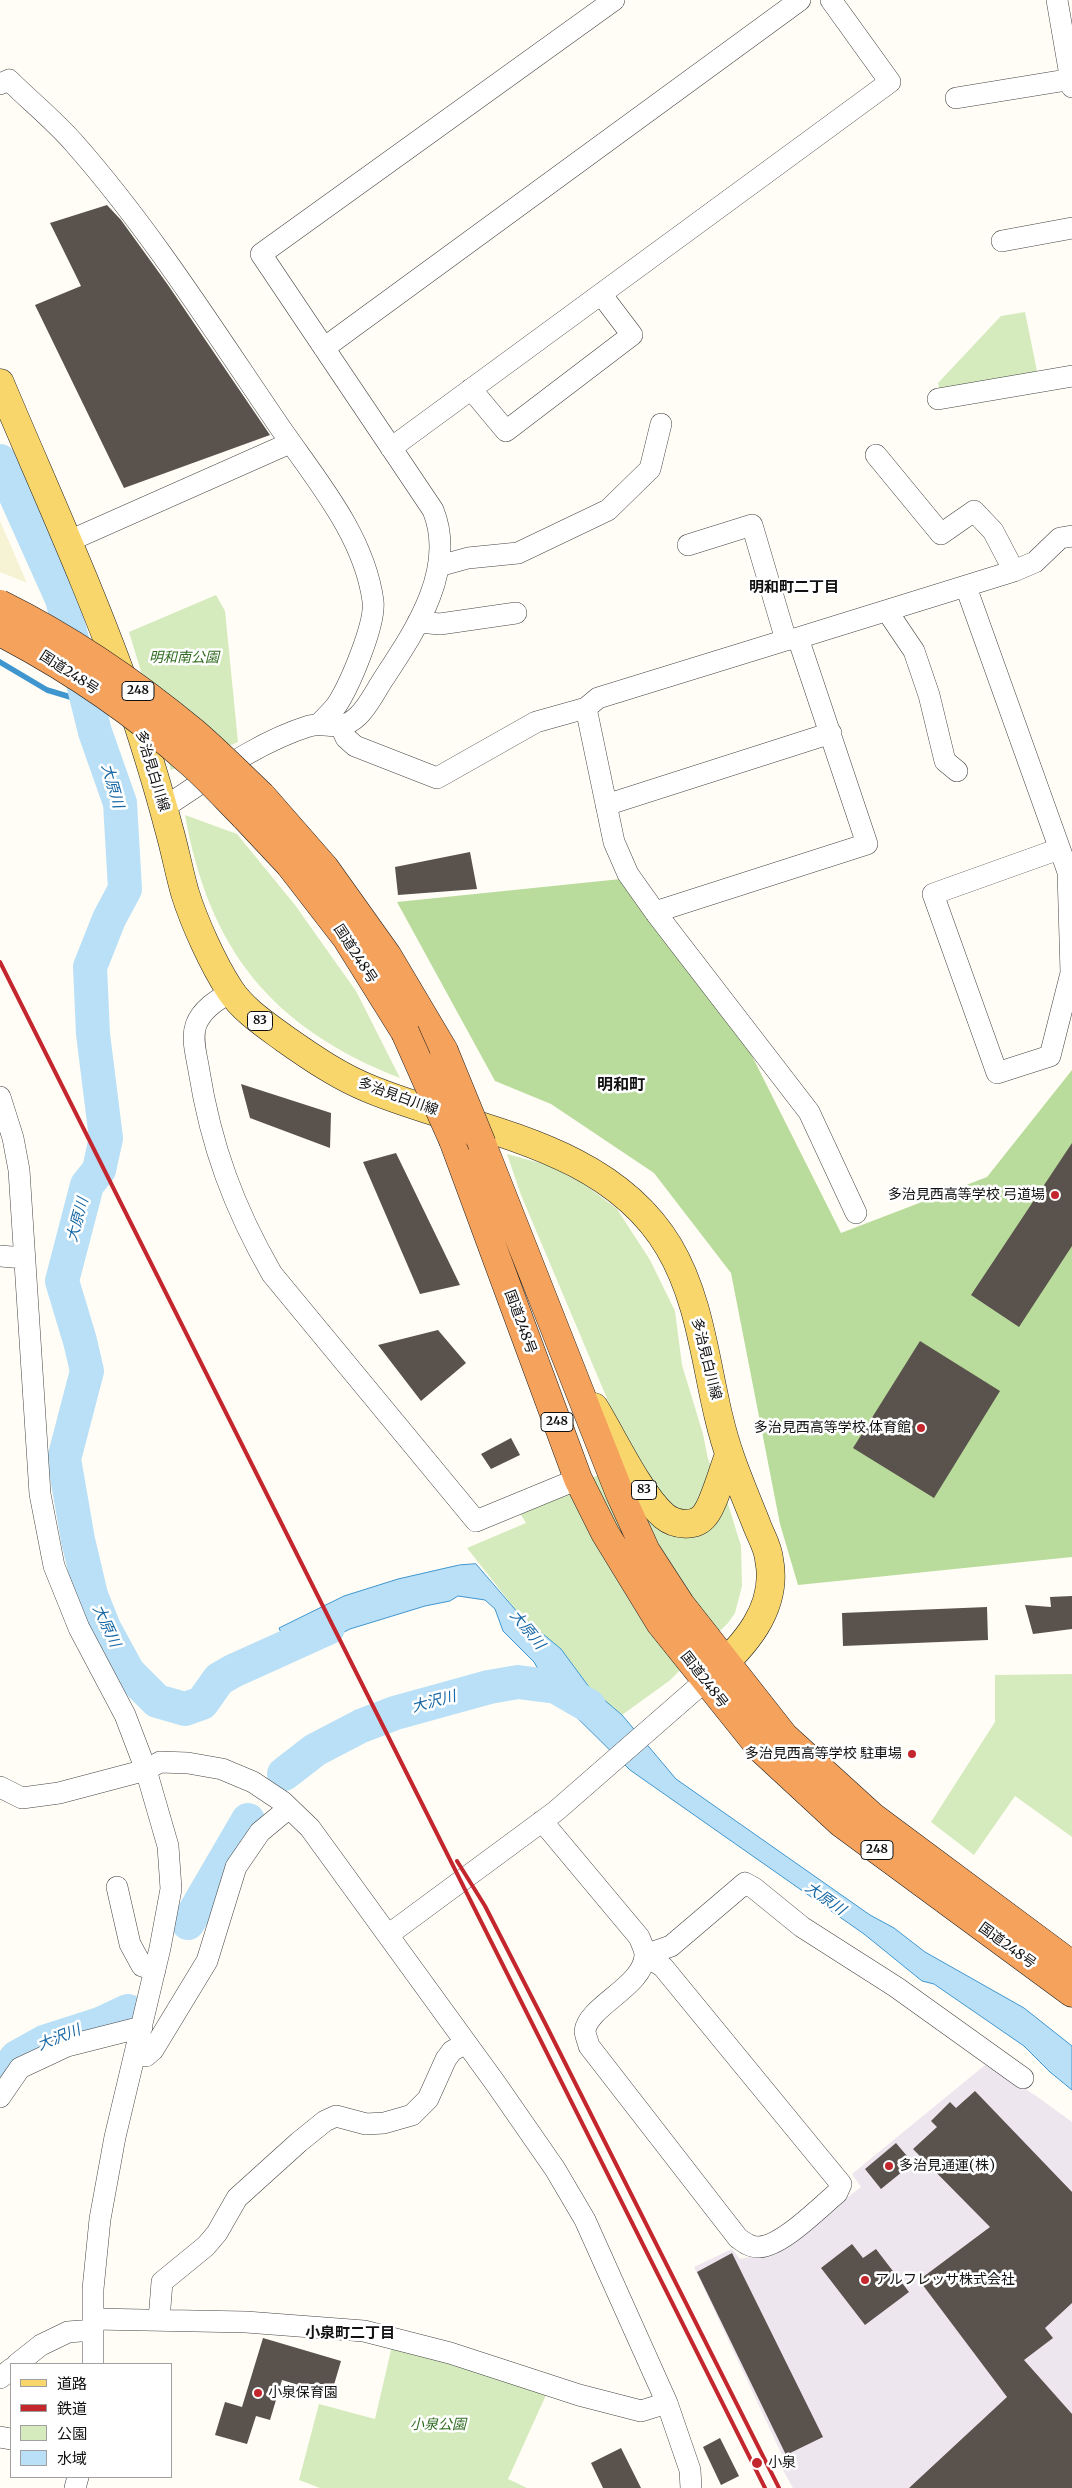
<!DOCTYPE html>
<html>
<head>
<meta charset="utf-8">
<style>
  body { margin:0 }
  #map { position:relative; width:1072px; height:2488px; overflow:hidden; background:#fffdf5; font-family:Merriweather,"Noto Sans JP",serif }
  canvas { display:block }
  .legend { position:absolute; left:10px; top:2363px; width:162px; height:115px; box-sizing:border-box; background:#fff; border:1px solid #a0a0a0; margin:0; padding:6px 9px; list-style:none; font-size:15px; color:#111 }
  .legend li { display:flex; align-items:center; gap:10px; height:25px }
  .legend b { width:25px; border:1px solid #a0a0a0 }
</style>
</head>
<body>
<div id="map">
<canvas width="1072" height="2488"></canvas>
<ul class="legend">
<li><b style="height:6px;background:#f9d66b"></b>道路</li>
<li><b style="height:6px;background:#c4262e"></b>鉄道</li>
<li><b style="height:14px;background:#d5ebbd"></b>公園</li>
<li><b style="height:14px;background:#b9e0f7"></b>水域</li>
</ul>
</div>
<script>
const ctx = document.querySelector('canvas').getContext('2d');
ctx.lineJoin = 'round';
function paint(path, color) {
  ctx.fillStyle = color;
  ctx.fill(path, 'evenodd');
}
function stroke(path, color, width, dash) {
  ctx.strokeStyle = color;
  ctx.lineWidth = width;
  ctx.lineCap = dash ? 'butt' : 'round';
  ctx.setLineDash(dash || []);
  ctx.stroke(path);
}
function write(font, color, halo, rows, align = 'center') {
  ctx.font = font + ' Merriweather,"Noto Sans JP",serif';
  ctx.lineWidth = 5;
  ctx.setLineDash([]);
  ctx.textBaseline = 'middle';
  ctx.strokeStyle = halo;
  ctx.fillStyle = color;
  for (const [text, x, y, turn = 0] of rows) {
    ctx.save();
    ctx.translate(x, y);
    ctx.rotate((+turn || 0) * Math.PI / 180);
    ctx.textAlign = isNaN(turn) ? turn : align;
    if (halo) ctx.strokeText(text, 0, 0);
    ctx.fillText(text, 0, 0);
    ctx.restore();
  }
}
paint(new Path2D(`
  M 985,2065 L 1035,2095 L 1072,2122 L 1072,2488 L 793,2488 L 776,2458 L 782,2455 L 694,2267 L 732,2249 L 740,2259 L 777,2252 L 861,2187 L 852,2174 Z`), '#eee6ef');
paint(new Path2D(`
  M 0,521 L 27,583 L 0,572 Z`), '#f6f3d4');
paint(new Path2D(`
  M 1025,312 L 1038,376 L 940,393 L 938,383 L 1001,316 Z
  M 216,595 L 225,611 L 238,742 L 171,770 L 129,632 Z
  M 185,815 L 237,834 L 295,905 L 356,991 L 400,1078 C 272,1028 209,950 185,815 Z
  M 507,1154 L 547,1165 L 584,1184 L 617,1209 L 650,1260 L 675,1311 L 682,1365 L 703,1434 L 708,1459 L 728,1504 L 741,1546 L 742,1586 L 735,1613 L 728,1623 L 669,1681 L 622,1715 L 589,1687 L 561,1649 L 519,1614 L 467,1548 L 526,1523 L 518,1510 L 633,1460 L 521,1195 Z
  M 1072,1674 L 1072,1837 L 1015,1796 L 974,1855 L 931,1822 L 995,1722 L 995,1675 Z
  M 392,2346 L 416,2352 L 546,2395 L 508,2479 L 527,2488 L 320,2488 L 299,2480 L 319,2404 L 375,2419 Z`), '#d5ebbd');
paint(new Path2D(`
  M 621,879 L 744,1040 L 841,1233 L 987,1177 L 1072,1070 L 1072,1557 L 798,1585 L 780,1524 L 731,1273 L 654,1173 L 551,1104 L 495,1081 L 397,902 Z`), '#b9dc9c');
const water = new Path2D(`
  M 476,1564 L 519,1614 L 561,1649 L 589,1687 L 622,1715 L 676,1779 L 870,1915 L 894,1928 L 925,1952 L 1024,2008 L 1072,2046 L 1072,2090 L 1050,2072 L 1024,2046 L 934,1984 L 922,1981 L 864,1934 L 630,1770 L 551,1692 L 534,1662 L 503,1631 L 495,1609 L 485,1600 L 458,1596 L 450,1601 L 425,1606 L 350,1629 L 326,1641 L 304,1647 L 291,1655 L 279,1628 L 344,1596 L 398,1579 L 459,1565 Z`);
paint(water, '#b9e0f7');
stroke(water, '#3f96cf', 1);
stroke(new Path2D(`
  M 0,662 L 47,690 L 87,702`), '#3f96cf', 5.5);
stroke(new Path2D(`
  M 0,461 L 62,599 L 95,732 L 120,803 L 125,889 L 109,919 L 90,967 L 93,1034 L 106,1138 L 99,1170 L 87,1185 L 62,1281 L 80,1341 L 87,1371 L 64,1459 L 78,1540 L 91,1595 L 104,1628 L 128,1672 L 157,1701 L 185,1709 L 202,1703 L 219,1679 L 233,1671 L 328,1628
  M 284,1774 L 315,1750 L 361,1726 L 395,1713 L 489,1687 L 518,1682 L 556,1687 L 589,1706
  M 188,1923 L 248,1820
  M 0,2078 L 17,2057 L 44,2042 L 100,2024 L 128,2011`), '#b9e0f7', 34);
paint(new Path2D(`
  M 107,205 L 121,220 L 168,285 L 270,435 L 124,488 L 35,305 L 81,286 L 50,223 Z
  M 470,852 L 477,889 L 398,895 L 395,867 Z
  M 241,1084 L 331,1113 L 330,1148 L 250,1118 Z
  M 1072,1143 L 1072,1246 L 1019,1327 L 971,1295 Z
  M 396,1153 L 460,1285 L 420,1294 L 363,1162 Z
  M 438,1330 L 466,1363 L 421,1401 L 378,1345 Z
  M 920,1341 L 1000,1391 L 934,1498 L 853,1448 Z
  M 511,1438 L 520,1455 L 491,1469 L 481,1454 Z
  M 1072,1596 L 1072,1629 L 1033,1634 L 1025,1605 L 1051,1607 L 1050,1597 Z
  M 987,1607 L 988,1640 L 843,1646 L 842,1613 Z
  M 975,2091 L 1072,2192 L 1072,2303 L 1045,2328 L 1053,2338 L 1024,2360 L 1072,2414 L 1072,2488 L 909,2488 L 1007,2397 L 919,2280 L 990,2227 L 913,2149 L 937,2127 L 931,2121 L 950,2102 L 956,2108 Z
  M 896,2143 L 913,2163 L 881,2189 L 865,2169 Z
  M 852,2244 L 863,2258 L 876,2249 L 909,2292 L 865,2325 L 821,2268 Z
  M 732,2253 L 823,2437 L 786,2455 L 697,2272 Z
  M 263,2338 L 341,2361 L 331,2395 L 282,2380 L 270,2420 L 256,2416 L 247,2444 L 215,2435 L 225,2402 L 242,2407 Z
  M 720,2438 L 739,2476 L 721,2485 L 703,2447 Z
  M 621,2448 L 641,2488 L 603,2488 L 591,2463 Z`), '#5a524d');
const minor = new Path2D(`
  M 1057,0 L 1072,87
  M 0,84 L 9,80 C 30,101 54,120 74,143 C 149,228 211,326 275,420 C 312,475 364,533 373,601 C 376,624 349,687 336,706 C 331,712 325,718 320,723
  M 956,98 L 1072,79
  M 1002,241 L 1072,228
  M 324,348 L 800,0
  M 471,389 L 506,431 L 632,335 L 601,294
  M 938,399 L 1072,376
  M 391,448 L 890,82 L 831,0
  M 876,455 L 941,534 L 974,511 L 993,531 L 1014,571
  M 69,541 L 290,443
  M 688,545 L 752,525 L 786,640
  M 439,566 L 468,558 L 518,553 L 608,510 L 650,469 L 661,424
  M 966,587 L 1068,872 L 1071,973 L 1050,1056 L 997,1073 L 933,894 L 1059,849
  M 887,611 L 914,651 L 929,695 L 945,761 L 957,771
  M 418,622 L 440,624 L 516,613
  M 586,708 L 614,842 L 628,874 L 655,912 L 809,1112 L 856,1213
  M 341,727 L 346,738 L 355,746 L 437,778 L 536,722 L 586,708 L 598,698 L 786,640 L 798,638 L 1014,571 L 1035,562 L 1060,538 L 1072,536
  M 606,805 L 831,733
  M 163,808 C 210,778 255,743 309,726 C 329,721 339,734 358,716 C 368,707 376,690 384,678 C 415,631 457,569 433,510 L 261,254 L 614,0
  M 655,912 L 867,844 L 798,638
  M 231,992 C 217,1000 202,1009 196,1025 C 191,1039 197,1057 199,1071 C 211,1146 234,1208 272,1274 L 476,1521 L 578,1479
  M 0,1097 L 13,1138 L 19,1170 L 40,1494 L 54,1566 L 79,1628 L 125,1715 L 146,1770 L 168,1846 L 171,1889 L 160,1948 L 115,2137 L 100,2219 L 93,2289 L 93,2364
  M 0,1256 L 24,1258
  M 0,1787 L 22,1798 L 59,1793 L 146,1770 L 160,1762 L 188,1763 L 222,1769 L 253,1782 L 283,1802 L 310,1828 L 496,2084 L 555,2169 L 585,2220 L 667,2403 L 690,2470 L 691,2488
  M 542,1821 L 639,1937 C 641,1942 645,1950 645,1955 C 644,1986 588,2006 585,2031 C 585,2035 588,2041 589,2046 L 738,2238 C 745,2243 750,2247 759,2247 C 782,2246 819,2208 837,2193 L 841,2184 L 663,1967 L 645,1955
  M 117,1887 L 130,1944 L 142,1966 L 155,1970
  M 388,1935 L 556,1811 L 705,1681
  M 645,1955 L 671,1946 L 745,1883 L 754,1888 L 802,1927 L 896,1987 L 1023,2078
  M 136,2054 L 146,2056 L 153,2050 L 207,1961 L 236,1867 L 260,1832 L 289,1808
  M 0,2097 L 20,2068 L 67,2046 L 142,2027
  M 94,2319 L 246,2322 L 364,2331 L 450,2353 L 579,2395 L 641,2411 L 667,2403
  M 159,2320 L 162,2282 L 206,2246 L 217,2233 L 237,2198 L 299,2142 L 325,2121 L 336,2116 L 366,2124 L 384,2123 L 412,2115 L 428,2099 L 446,2059 L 452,2051 L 466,2043
  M 17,2364 L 41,2345 L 68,2332 L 93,2330
  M 0,2378 L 11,2369
  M 0,2437 L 11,2439
  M 75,2488 L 78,2477`);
const major = new Path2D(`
  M 0,383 C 45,490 93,594 131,703 C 145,745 158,787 169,829 C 175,850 179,872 185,893 C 194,922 213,964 230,990 C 243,1010 266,1025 285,1039 C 312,1058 340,1077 370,1089 C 472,1131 607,1143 669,1247 C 707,1311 706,1390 731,1459 C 739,1482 749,1505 758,1528 C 762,1538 768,1548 769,1559 C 779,1608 744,1647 709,1677
  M 594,1407 C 612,1436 639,1494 664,1516 C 675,1525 695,1528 705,1515 C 714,1504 723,1470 729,1455`);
const highway = new Path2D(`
  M 262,796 L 325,868 L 387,955 L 444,1051
  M 244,816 L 289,864 L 347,939 L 405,1032
  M 453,1140 L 578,1479 L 605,1533 L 660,1623 L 761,1749 L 841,1823 L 1072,1993
  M 482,1144 L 620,1494 L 646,1551 L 681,1605 L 784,1736 L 873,1817 L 1072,1965`);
stroke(minor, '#444', 22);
stroke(major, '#222', 29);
stroke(highway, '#222', 29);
stroke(minor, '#fff', 21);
stroke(major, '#f9d66b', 28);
stroke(highway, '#f5a25d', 28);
stroke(new Path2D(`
  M 0,962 L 765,2488
  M 457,1861 L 485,1906 L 545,2023 L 779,2488`), '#c4262e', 4);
const highwayBridge = new Path2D(`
  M 0,604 C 69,638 136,684 195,733 C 218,753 240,775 262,796
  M 0,632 C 69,668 134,712 192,764 C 210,780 227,799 244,816
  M 405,1032 L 453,1140
  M 444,1051 L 482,1144`);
stroke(highwayBridge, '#222', 29, []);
stroke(highwayBridge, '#f5a25d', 28);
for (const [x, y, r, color] of [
  [1055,1195,5,"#c4262e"],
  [921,1428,5,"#c4262e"],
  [912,1754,5,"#c4262e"],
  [889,2166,5,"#c4262e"],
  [865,2280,5,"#c4262e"],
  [258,2393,5,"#c4262e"],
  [757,2463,6,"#c4262e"]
]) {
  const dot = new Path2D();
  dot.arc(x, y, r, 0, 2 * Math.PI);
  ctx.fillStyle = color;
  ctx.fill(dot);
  stroke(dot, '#fff', 2);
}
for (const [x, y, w] of [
  [138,691,32],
  [260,1021,25],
  [557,1422,32],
  [644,1490,25],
  [877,1850,32]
]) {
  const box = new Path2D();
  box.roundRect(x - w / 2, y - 9.5, w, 19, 4);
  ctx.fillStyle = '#fff';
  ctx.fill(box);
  stroke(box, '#111', 1);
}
write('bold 12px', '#111', null, [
  ["248",138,691],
  ["83",260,1021],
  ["248",557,1422],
  ["83",644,1490],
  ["248",877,1850]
]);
write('italic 14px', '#2f6b1f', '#fff', [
  ["明和南公園",184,658],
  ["小泉公園",438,2425]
]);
write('14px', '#111', '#fff', [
  ["国道248号",69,673,33],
  ["多治見白川線",152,771,73],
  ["国道248号",355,954,57],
  ["多治見白川線",398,1097,20],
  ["国道248号",520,1322,70],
  ["多治見白川線",706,1359,76],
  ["国道248号",704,1680,52],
  ["国道248号",1007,1946,36]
]);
write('14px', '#111', '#fff', [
  ["多治見西高等学校 弓道場",1045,1195,"right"],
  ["多治見西高等学校 体育館",911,1428,"right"],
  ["多治見西高等学校 駐車場",902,1754,"right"],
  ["多治見通運(株)",899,2166],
  ["アルフレッサ株式会社",875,2280],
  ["小泉保育園",268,2393],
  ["小泉",768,2463]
], 'left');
write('bold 15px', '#111', '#fff', [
  ["明和町二丁目",794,588],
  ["小泉町二丁目",350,2334]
]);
write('italic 15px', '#1768a6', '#fff', [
  ["大原川",112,786,74],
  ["大原川",78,1220,-75],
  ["大原川",106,1626,65],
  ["大原川",527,1630,51],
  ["大沢川",434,1702,-15],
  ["大原川",825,1899,35],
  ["大沢川",59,2038,-22]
]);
write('bold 16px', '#111', '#fff', [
  ["明和町",621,1085]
]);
</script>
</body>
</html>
